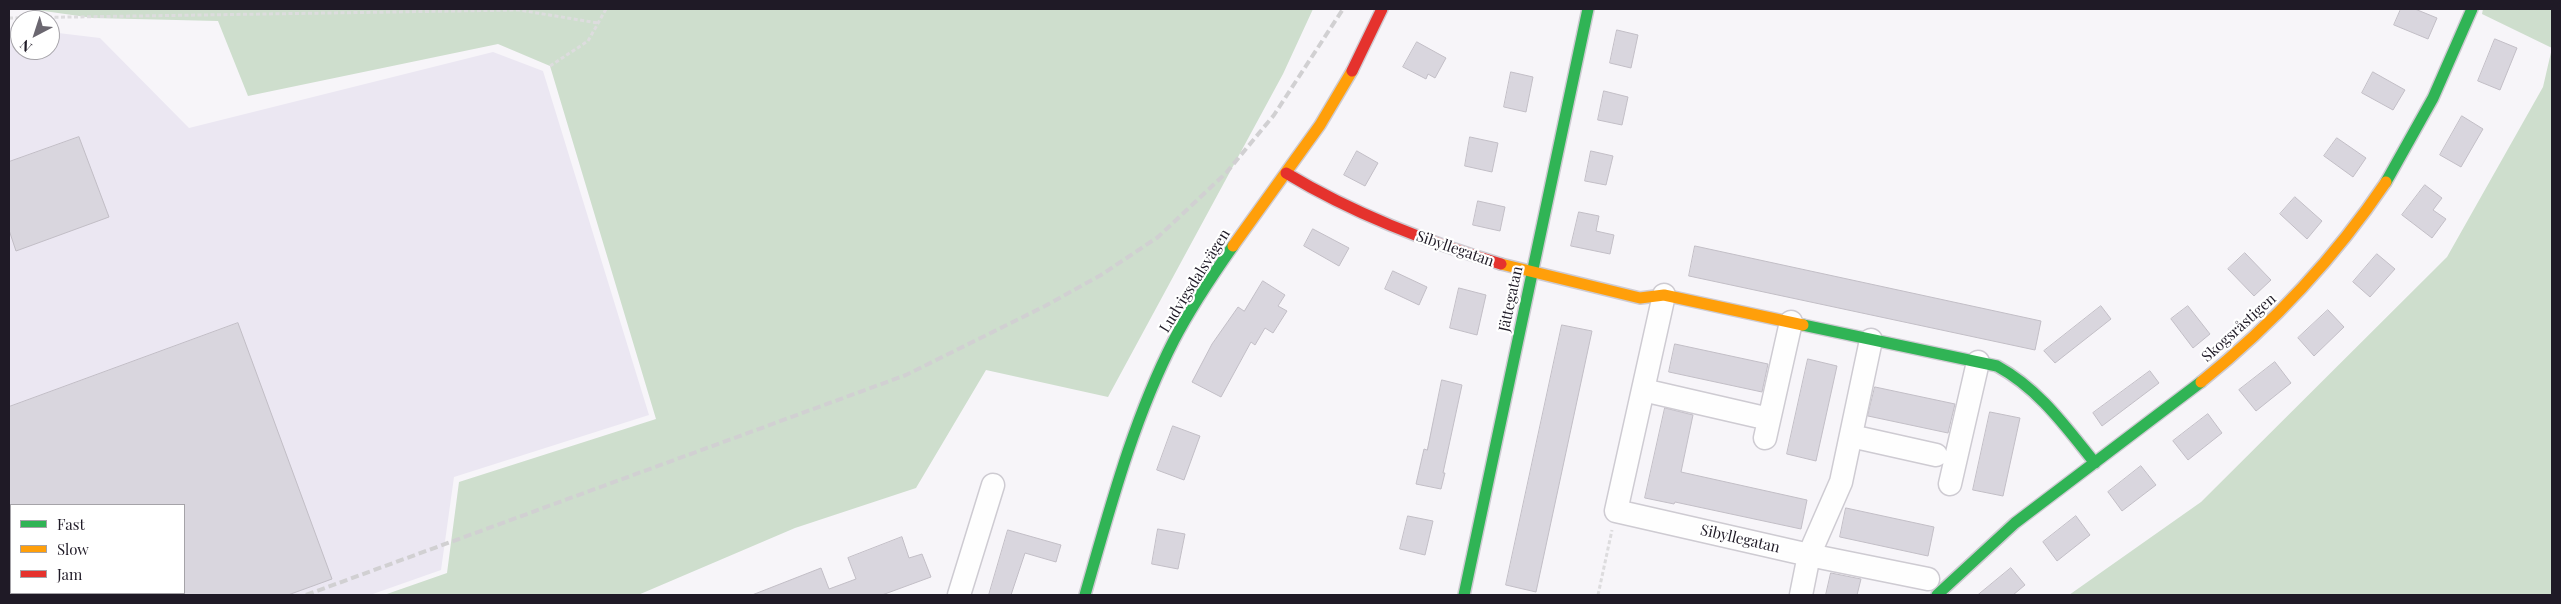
<!DOCTYPE html>
<html>
<head>
<meta charset="utf-8">
<style>
  body { margin:0 }
  #map { position:relative; width:2561px; height:604px; overflow:hidden; background:#f7f5f9; font-family:"Playfair Display",serif }
  canvas { display:block }
  .frame { position:absolute; inset:0; border:10px solid #1f1a26; pointer-events:none }
  .legend { position:absolute; left:10px; top:504px; width:175px; height:90px; box-sizing:border-box; background:#fff; border:1px solid #a5a3a8; margin:0; padding:6px 9px; list-style:none; font-size:15px; color:#1f1a26 }
  .legend li { display:flex; align-items:center; gap:10px; height:25px }
  .legend b { width:25px; border:1px solid #a5a3a8 }
  .north { position:absolute; left:10px; top:10px; width:50px; height:50px; box-sizing:border-box; background:#fff; border:1px solid #a5a3a8; border-radius:50%; rotate:220deg; font-size:14px; font-weight:700; line-height:20px; text-align:center; color:#1f1a26 }
  .north::after { content:''; display:block; margin:auto; width:18px; height:22px; background:#6b6770; clip-path:polygon(50% 0,100% 100%,50% 72%,0 100%) }
</style>
</head>
<body>
<div id="map">
<canvas width="2561" height="604"></canvas>
<div class="frame"></div>
<ul class="legend">
<li><b style="height:6px;background:#30b455"></b>Fast</li>
<li><b style="height:6px;background:#ff9f0a"></b>Slow</li>
<li><b style="height:6px;background:#e5322d"></b>Jam</li>
</ul>
<div class="north">N</div>
</div>
<script>
const ctx = document.querySelector('canvas').getContext('2d');
ctx.lineJoin = 'round';
function paint(path, color) {
  ctx.fillStyle = color;
  ctx.fill(path, 'evenodd');
}
function stroke(path, color, width, dash) {
  ctx.strokeStyle = color;
  ctx.lineWidth = width;
  ctx.lineCap = dash ? 'butt' : 'round';
  ctx.setLineDash(dash || []);
  ctx.stroke(path);
}
function write(font, color, halo, rows, align = 'center') {
  ctx.font = font + ' "Playfair Display",serif';
  ctx.lineWidth = 4.5;
  ctx.setLineDash([]);
  ctx.textBaseline = 'middle';
  ctx.strokeStyle = halo;
  ctx.fillStyle = color;
  for (const [text, x, y, turn = 0] of rows) {
    ctx.save();
    ctx.translate(x, y);
    ctx.rotate((+turn || 0) * Math.PI / 180);
    ctx.textAlign = isNaN(turn) ? turn : align;
    if (halo) ctx.strokeText(text, 0, 0);
    ctx.fillText(text, 0, 0);
    ctx.restore();
  }
}
paint(new Path2D(`
  M 9,28 L 20,29 L 20,50 L 50,50 L 50,32 L 100,38 L 189,128 L 493,52 L 543,71 L 649,415 L 454,477 L 441,570 L 370,595 L 9,595 ZM 11,505 L 184,505 L 184,593 L 11,593 Z`), '#ebe7f2');
paint(new Path2D(`
  M 30,9 L 1313,9 L 1283,74 L 1108,397 L 986,370 L 916,488 L 795,528 L 638,595 L 384,595 L 447,573 L 459,482 L 656,419 L 550,66 L 498,44 L 248,96 L 218,21 L 93,18 Z
  M 2483,9 L 2552,9 L 2552,595 L 2069,595 L 2201,502 L 2447,257 L 2543,87 L 2552,48 L 2482,14 Z`), '#cedecd');
const building = new Path2D(`
  M 2401,9 L 2415,9 L 2437,18 L 2428,39 L 2394,25 Z
  M 1617,30 L 1638,35 L 1631,68 L 1610,63 Z
  M 2495,39 L 2517,48 L 2500,90 L 2478,81 Z
  M 1417,42 L 1446,58 L 1435,78 L 1428,74 L 1426,79 L 1403,67 Z
  M 1511,72 L 1533,77 L 1526,112 L 1504,107 Z
  M 2373,72 L 2405,90 L 2393,110 L 2362,93 Z
  M 1604,91 L 1628,97 L 1622,125 L 1598,120 Z
  M 2462,116 L 2483,129 L 2461,167 L 2440,155 Z
  M 79,137 L 109,217 L 16,251 L 9,230 L 9,162 Z
  M 1470,137 L 1498,143 L 1492,172 L 1465,166 Z
  M 2337,138 L 2366,158 L 2353,177 L 2324,156 Z
  M 1357,151 L 1378,163 L 1365,186 L 1344,175 Z
  M 1591,151 L 1613,156 L 1606,185 L 1585,181 Z
  M 2425,185 L 2442,198 L 2433,210 L 2446,219 L 2432,238 L 2402,215 Z
  M 2295,197 L 2322,221 L 2307,239 L 2280,214 Z
  M 1478,201 L 1505,207 L 1500,231 L 1473,225 Z
  M 1579,212 L 1599,216 L 1596,231 L 1614,235 L 1610,254 L 1571,246 Z
  M 1313,229 L 1349,248 L 1339,266 L 1304,246 Z
  M 1695,246 L 2041,321 L 2035,350 L 1689,276 Z
  M 2245,253 L 2271,280 L 2254,296 L 2228,269 Z
  M 2377,254 L 2395,269 L 2370,297 L 2353,282 Z
  M 1393,271 L 1427,287 L 1419,305 L 1385,289 Z
  M 1263,281 L 1285,295 L 1278,306 L 1287,311 L 1273,333 L 1265,328 L 1255,345 L 1251,342 L 1221,397 L 1192,382 L 1212,344 L 1238,307 L 1244,311 Z
  M 1459,288 L 1486,295 L 1477,335 L 1450,328 Z
  M 2101,306 L 2111,319 L 2055,363 L 2044,351 Z
  M 2188,306 L 2210,334 L 2193,348 L 2171,319 Z
  M 2328,310 L 2344,327 L 2314,356 L 2298,338 Z
  M 238,323 L 332,579 L 288,595 L 184,595 L 184,505 L 9,505 L 9,407 Z
  M 1562,325 L 1592,331 L 1536,592 L 1506,585 Z
  M 1675,344 L 1768,364 L 1762,392 L 1669,372 Z
  M 1808,359 L 1837,366 L 1816,461 L 1787,454 Z
  M 2275,362 L 2291,383 L 2256,411 L 2239,390 Z
  M 2150,371 L 2159,383 L 2102,426 L 2093,413 Z
  M 1442,380 L 1462,385 L 1443,473 L 1445,473 L 1441,489 L 1416,484 L 1424,449 L 1427,450 Z
  M 1875,387 L 1955,404 L 1948,433 L 1868,416 Z
  M 1665,408 L 1693,415 L 1681,472 L 1807,500 L 1801,529 L 1675,502 L 1674,504 L 1645,498 Z
  M 1990,412 L 2020,418 L 2003,496 L 1973,490 Z
  M 2208,414 L 2222,433 L 2188,460 L 2173,441 Z
  M 1173,426 L 1200,436 L 1184,480 L 1157,470 Z
  M 2141,466 L 2156,485 L 2122,511 L 2108,492 Z
  M 1846,508 L 1934,527 L 1928,556 L 1840,537 Z
  M 1408,516 L 1433,521 L 1425,555 L 1400,549 Z
  M 2076,516 L 2090,535 L 2057,561 L 2043,542 Z
  M 1158,529 L 1185,534 L 1178,569 L 1152,564 Z
  M 1008,530 L 1061,545 L 1056,562 L 1025,553 L 1011,595 L 989,595 Z
  M 902,537 L 909,558 L 922,554 L 931,577 L 882,595 L 752,595 L 821,568 L 829,589 L 856,579 L 848,558 Z
  M 2011,568 L 2025,585 L 2013,595 L 1978,595 Z
  M 1831,573 L 1861,579 L 1857,595 L 1826,595 Z`);
paint(building, '#d9d6de');
stroke(building, '#c2bec6', 1);
const street = new Path2D(`
  M 1664,295 L 1616,511 L 1809,555 L 1841,482 L 1871,340
  M 1643,390 L 1769,419
  M 1851,436 L 1936,455
  M 1765,438 L 1791,322
  M 1950,484 L 1978,362
  M 959,595 L 993,485
  M 1801,595 L 1809,555 L 1928,579`);
const fast = new Path2D(`
  M 2386,182 L 2433,98 L 2472,9
  M 1803,325 L 1997,366 C 2039,389 2065,426 2095,463
  M 1085,595 C 1110,508 1133,420 1174,340 C 1191,307 1212,276 1233,246
  M 1464,595 L 1588,9
  M 1937,595 L 2015,523 L 2201,382`);
const slow = new Path2D(`
  M 1233,246 L 1320,125 L 1352,71
  M 1501,264 L 1640,298 L 1664,295 L 1803,325
  M 2201,382 C 2273,324 2334,259 2386,182`);
const jam = new Path2D(`
  M 1352,71 L 1382,9
  M 1286,173 C 1354,214 1425,241 1501,264`);
stroke(street, '#cecbd2', 25);
stroke(fast, '#cecbd2', 14);
stroke(slow, '#cecbd2', 14);
stroke(jam, '#cecbd2', 14);
stroke(new Path2D(`
  M 9,18 L 519,10 L 598,23
  M 550,66 L 588,41 L 606,9
  M 1598,595 L 1612,530`), '#dddcde', 3, [4, 2.5]);
stroke(street, '#fefefe', 22);
stroke(fast, '#30b455', 11);
stroke(slow, '#ff9f0a', 11);
stroke(jam, '#e5322d', 11);
stroke(new Path2D(`
  M 306,595 L 906,375 L 1045,306 L 1101,275 L 1158,237 L 1226,173 L 1274,115 L 1343,9`), '#d1d0d2', 4, [8, 4]);
write('15px', '#1f1a26', '#fff', [
  ["Sibyllegatan",1455,249,19],
  ["Ludvigsdalsvägen",1195,281,-58],
  ["Jättegatan",1511,299,-78],
  ["Skogsråstigen",2239,328,-42],
  ["Sibyllegatan",1740,539,13]
]);
</script>
</body>
</html>
